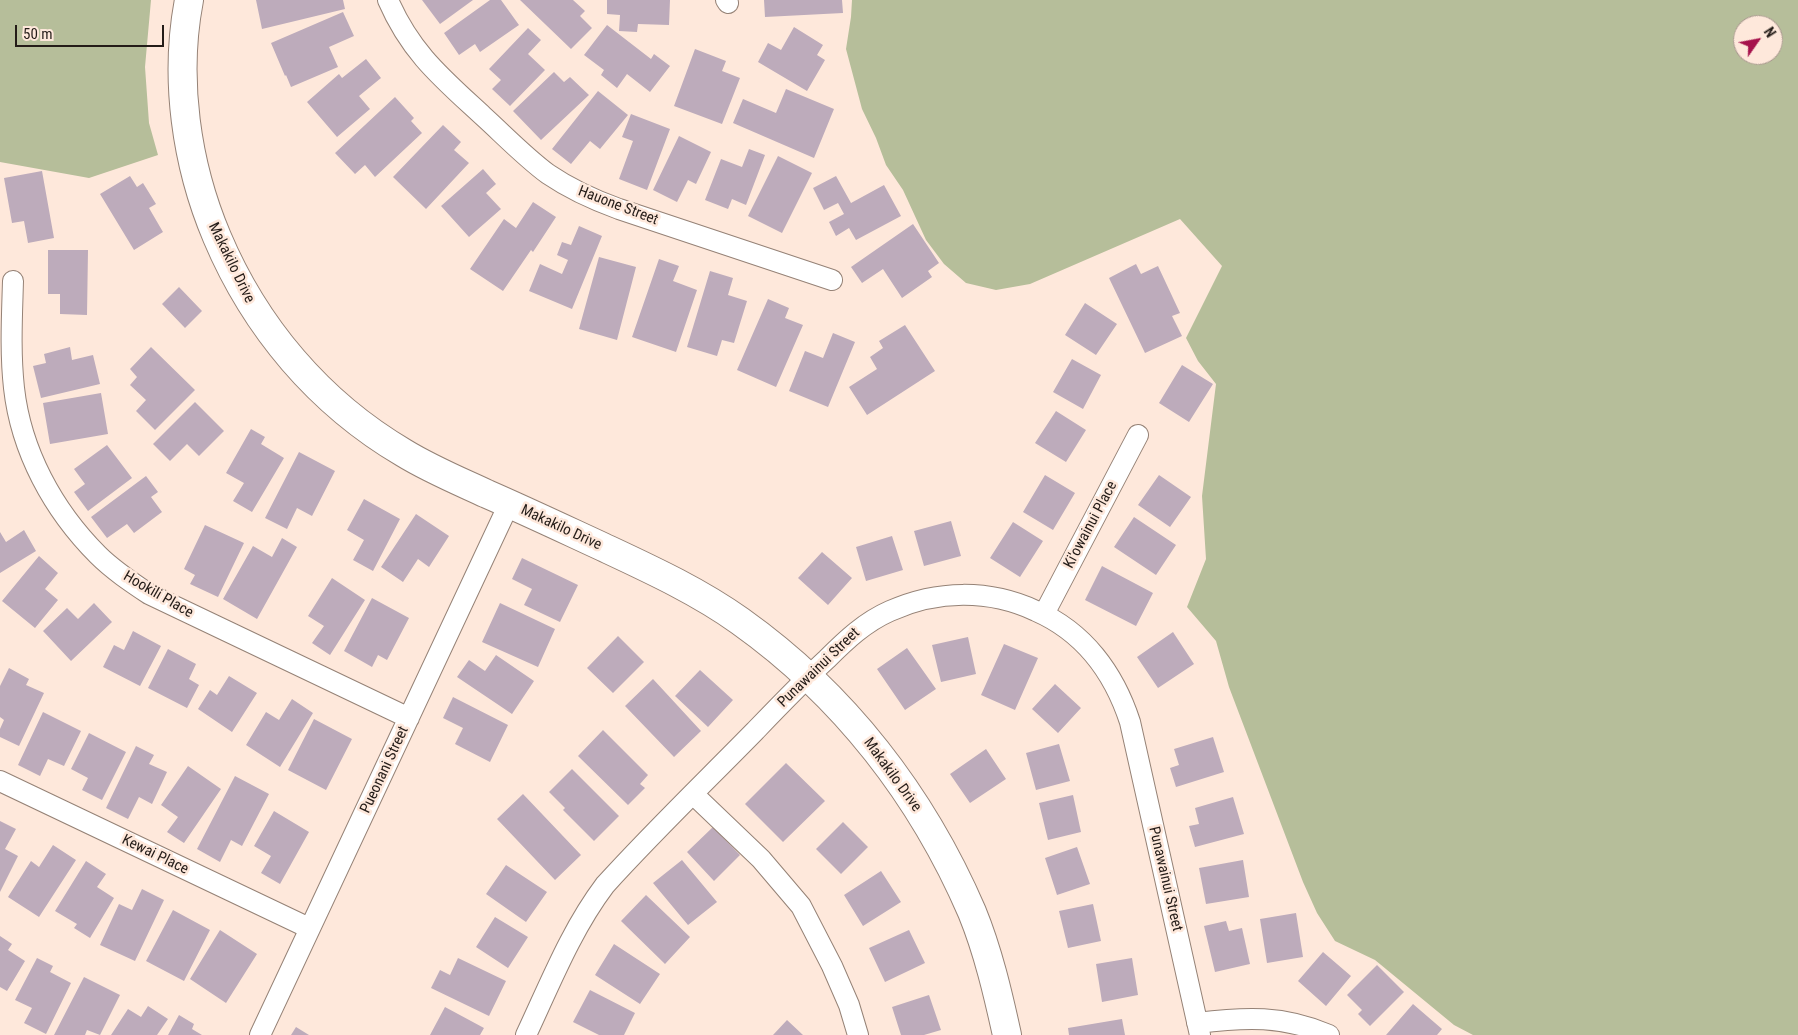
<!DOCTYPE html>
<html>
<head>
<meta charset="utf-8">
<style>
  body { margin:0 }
  #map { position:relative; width:1798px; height:1035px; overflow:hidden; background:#fee8db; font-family:"Roboto Condensed",sans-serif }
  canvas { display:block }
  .north { position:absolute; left:1733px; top:15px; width:50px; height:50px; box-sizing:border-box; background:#fee8db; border:1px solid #a7968d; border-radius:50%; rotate:57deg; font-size:14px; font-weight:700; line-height:20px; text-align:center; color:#241c18 }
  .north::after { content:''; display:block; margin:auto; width:18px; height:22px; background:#a6124c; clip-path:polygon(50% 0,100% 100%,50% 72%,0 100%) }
  .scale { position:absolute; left:15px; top:25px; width:149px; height:22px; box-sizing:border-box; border:2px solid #241c18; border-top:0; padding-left:6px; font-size:15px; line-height:18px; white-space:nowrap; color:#241c18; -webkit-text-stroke:4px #fee8db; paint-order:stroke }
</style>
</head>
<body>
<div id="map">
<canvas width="1798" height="1035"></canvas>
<div class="north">N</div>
<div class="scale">50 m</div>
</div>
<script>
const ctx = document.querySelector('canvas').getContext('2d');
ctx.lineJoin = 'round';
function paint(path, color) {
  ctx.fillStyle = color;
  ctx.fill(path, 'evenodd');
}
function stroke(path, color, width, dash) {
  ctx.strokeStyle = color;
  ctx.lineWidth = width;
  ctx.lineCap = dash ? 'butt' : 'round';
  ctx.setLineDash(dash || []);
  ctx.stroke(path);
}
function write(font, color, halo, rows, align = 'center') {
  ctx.font = font + ' "Roboto Condensed",sans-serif';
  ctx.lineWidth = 5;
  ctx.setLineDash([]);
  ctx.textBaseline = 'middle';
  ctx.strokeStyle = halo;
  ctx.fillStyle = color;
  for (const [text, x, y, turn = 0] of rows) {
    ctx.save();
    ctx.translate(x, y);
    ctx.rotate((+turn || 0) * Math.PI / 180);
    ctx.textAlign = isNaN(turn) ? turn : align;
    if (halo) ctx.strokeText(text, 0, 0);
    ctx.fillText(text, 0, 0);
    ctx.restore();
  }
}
paint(new Path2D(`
  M 0,0 L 151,0 L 145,67 L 149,123 L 158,155 L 89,178 L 0,162 Z
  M 852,0 L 1798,0 L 1798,1035 L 1473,1035 L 1454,1025 L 1375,960 L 1335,941 L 1317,913 L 1303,882 L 1229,687 L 1216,641 L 1187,607 L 1206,559 L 1202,496 L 1216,384 L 1198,361 L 1186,338 L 1222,266 L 1180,219 L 1030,284 L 996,290 L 966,283 L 944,264 L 926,240 L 903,190 L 886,165 L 876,138 L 862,109 L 846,49 L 851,17 ZM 1743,25 L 1773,25 L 1773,55 L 1743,55 Z`), '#b6be9a');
paint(new Path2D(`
  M 256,0 L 343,0 L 345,9 L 262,29 Z
  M 422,0 L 473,0 L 440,24 Z
  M 490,0 L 501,0 L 519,25 L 480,52 L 475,44 L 459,55 L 444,33 Z
  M 520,0 L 573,0 L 585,11 L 580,16 L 592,28 L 571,49 Z
  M 607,0 L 670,0 L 669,25 L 638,24 L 637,32 L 619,31 L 620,15 L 607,14 Z
  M 764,0 L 842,0 L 843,13 L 765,17 Z
  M 343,12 L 354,36 L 329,47 L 338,67 L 291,87 L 286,75 L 285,76 L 271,43 Z
  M 607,25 L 651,59 L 654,54 L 670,66 L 650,92 L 627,74 L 617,88 L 601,75 L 604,70 L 584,55 Z
  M 794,27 L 823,45 L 817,55 L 825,60 L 807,91 L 758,62 L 768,43 L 781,50 Z
  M 528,28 L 541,40 L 528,54 L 545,70 L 510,106 L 492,89 L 501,80 L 489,69 Z
  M 695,49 L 726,61 L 722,71 L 740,78 L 722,124 L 674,106 Z
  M 366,59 L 381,78 L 359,96 L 370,109 L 337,137 L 307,102 L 339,74 L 342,78 Z
  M 554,72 L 564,82 L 570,77 L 589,95 L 541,140 L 513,111 Z
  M 786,89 L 834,109 L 814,158 L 733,123 L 743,99 L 776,113 Z
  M 598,91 L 628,115 L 600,149 L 590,141 L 571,164 L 552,149 Z
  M 395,97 L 414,118 L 411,121 L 422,133 L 375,177 L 365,165 L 355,174 L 335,153 Z
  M 631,114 L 670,129 L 647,190 L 619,179 L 633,141 L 622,137 Z
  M 443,125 L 461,142 L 454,150 L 469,163 L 426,209 L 393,177 Z
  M 679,136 L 711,152 L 696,184 L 688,180 L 677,202 L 653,190 Z
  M 749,149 L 765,155 L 746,205 L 732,199 L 728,209 L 705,200 L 721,159 L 742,167 Z
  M 778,156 L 812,173 L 782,233 L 748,216 Z
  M 483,169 L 496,184 L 486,193 L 501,209 L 469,237 L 441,206 Z
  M 42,171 L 54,238 L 28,243 L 24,221 L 12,223 L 4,178 Z
  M 130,176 L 137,187 L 143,183 L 156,204 L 149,208 L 163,232 L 134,250 L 100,194 Z
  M 836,176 L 851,203 L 884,185 L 901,216 L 856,240 L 849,228 L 836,236 L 829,222 L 844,214 L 838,203 L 824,210 L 813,188 Z
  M 533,202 L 556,217 L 533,252 L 531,250 L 503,291 L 470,269 L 504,219 L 516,228 Z
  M 913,224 L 939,263 L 928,271 L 932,277 L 902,298 L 883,269 L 862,283 L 851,267 Z
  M 579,226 L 602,236 L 572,309 L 529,291 L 540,264 L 562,274 L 568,260 L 557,255 L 562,242 L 571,245 Z
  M 48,250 L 88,250 L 87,315 L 60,314 L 60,294 L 48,294 Z
  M 599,257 L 636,267 L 617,340 L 579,329 Z
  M 659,259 L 679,266 L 673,281 L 697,290 L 676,352 L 632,337 Z
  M 1136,264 L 1141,274 L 1158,266 L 1180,313 L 1172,316 L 1182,336 L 1145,353 L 1109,278 Z
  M 710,271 L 733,278 L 728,295 L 747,301 L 734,343 L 722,340 L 717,356 L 687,347 Z
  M 179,287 L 202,311 L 185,328 L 162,304 Z
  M 768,299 L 789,308 L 785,318 L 803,325 L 776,387 L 737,370 Z
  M 1085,303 L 1117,324 L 1096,355 L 1065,335 Z
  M 905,325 L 935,371 L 867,415 L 849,387 L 877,369 L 870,357 L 883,348 L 879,341 Z
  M 833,333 L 855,342 L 828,407 L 789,391 L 805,351 L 823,358 Z
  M 70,347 L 72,360 L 93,355 L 100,384 L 41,398 L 33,366 L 46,363 L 44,354 Z
  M 151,347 L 195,390 L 155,430 L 136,411 L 146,400 L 130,385 L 137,377 L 130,369 Z
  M 1072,359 L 1101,375 L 1083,409 L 1053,392 Z
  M 1182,365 L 1213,384 L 1189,422 L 1159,403 Z
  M 101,393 L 108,434 L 50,444 L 43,403 Z
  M 195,402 L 224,431 L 199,456 L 187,444 L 170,461 L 153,444 Z
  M 1056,411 L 1086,430 L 1066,462 L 1035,443 Z
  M 251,429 L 265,437 L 261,444 L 284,458 L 252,512 L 233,501 L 244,483 L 226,473 Z
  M 107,445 L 132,478 L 88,511 L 74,492 L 85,484 L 74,469 Z
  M 299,452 L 335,471 L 312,516 L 297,508 L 287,529 L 265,518 Z
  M 1045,475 L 1075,493 L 1053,530 L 1023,512 Z
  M 1159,475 L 1191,497 L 1170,527 L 1138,505 Z
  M 146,476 L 158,492 L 151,497 L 162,512 L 134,533 L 127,524 L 107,538 L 91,517 Z
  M 364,499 L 400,519 L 373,571 L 353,560 L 364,540 L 347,530 Z
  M 416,514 L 449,536 L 429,567 L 418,559 L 403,582 L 381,567 Z
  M 1134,517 L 1176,545 L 1156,575 L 1114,547 Z
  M 951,521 L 961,556 L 924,566 L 914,531 Z
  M 1013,522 L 1043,541 L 1020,577 L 990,558 Z
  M 205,525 L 244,543 L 218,597 L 190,584 L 195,575 L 184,569 Z
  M 24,530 L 36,551 L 0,573 L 0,532 L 6,542 Z
  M 892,536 L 903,570 L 866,581 L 856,547 Z
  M 282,538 L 297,547 L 257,619 L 223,599 L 253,546 L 272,557 Z
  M 822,552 L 852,578 L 828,605 L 798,578 Z
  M 39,556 L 58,573 L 45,589 L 58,600 L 35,628 L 2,601 Z
  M 522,558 L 578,585 L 560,622 L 524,605 L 532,589 L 512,579 Z
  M 1102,566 L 1153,593 L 1136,626 L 1085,600 Z
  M 332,578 L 365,600 L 330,655 L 312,643 L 324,626 L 308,616 Z
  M 372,598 L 409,618 L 387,660 L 378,655 L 372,667 L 344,651 Z
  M 94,603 L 112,622 L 71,661 L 43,631 L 67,608 L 78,619 Z
  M 500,603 L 555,629 L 538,667 L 482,642 Z
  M 133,631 L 161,646 L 140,686 L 103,667 L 114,645 L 124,650 Z
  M 1173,632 L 1194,664 L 1158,688 L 1137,657 Z
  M 618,636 L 644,662 L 613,693 L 587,668 Z
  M 968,637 L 976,674 L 941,682 L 932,645 Z
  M 1004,644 L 1038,658 L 1015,710 L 981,695 Z
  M 907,648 L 936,689 L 905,710 L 877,669 Z
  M 168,649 L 196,664 L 189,679 L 199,685 L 187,708 L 148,688 Z
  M 496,655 L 534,681 L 512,714 L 457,677 L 469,660 L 485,671 Z
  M 9,668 L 29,679 L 26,685 L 44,693 L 19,746 L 0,737 L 0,729 L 4,720 L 0,717 L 0,686 Z
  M 700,670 L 733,700 L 708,727 L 675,696 Z
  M 229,676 L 257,693 L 232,732 L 198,709 L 210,690 L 217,695 Z
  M 653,679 L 701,731 L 674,757 L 625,706 Z
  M 1055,684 L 1081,708 L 1058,733 L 1032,709 Z
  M 453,697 L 508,725 L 490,762 L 455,744 L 463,728 L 443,718 Z
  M 292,699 L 313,713 L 280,767 L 246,745 L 266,712 L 279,720 Z
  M 43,712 L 81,731 L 64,766 L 48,759 L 40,776 L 18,765 Z
  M 314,719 L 352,739 L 326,790 L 288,770 Z
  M 603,730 L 648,775 L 640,784 L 645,788 L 628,805 L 578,756 Z
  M 89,733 L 126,752 L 102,800 L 82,790 L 88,778 L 71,769 Z
  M 1213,737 L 1224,772 L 1176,787 L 1170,768 L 1179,765 L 1174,749 Z
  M 1059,744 L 1070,781 L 1036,790 L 1026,753 Z
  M 136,746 L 154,755 L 149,764 L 167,772 L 152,804 L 139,797 L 128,819 L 106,808 Z
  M 986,749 L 1006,779 L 970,803 L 950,774 Z
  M 786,763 L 825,801 L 783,842 L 745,804 Z
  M 188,766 L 221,789 L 184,843 L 167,832 L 178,817 L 161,805 Z
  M 572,769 L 619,816 L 594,841 L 563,810 L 565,808 L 549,792 Z
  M 235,776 L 269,794 L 242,846 L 231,840 L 220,862 L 197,849 Z
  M 523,794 L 581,855 L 555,880 L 497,819 Z
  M 1073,795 L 1081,832 L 1048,840 L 1039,803 Z
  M 1233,797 L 1244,834 L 1195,847 L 1189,826 L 1199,824 L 1195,808 Z
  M 274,811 L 309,832 L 280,884 L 261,873 L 271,856 L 254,846 Z
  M 0,821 L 16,829 L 5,849 L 18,856 L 0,892 Z
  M 843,822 L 868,847 L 841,874 L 816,849 Z
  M 713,827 L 740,855 L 714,881 L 687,852 Z
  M 53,845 L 76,860 L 39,917 L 8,897 L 31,861 L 39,867 Z
  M 1077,847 L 1090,884 L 1057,895 L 1045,858 Z
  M 682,860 L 717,902 L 688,925 L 653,883 Z
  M 1243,860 L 1249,897 L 1206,904 L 1199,868 Z
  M 86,861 L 106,874 L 97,887 L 114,898 L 90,938 L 74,928 L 77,924 L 55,911 Z
  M 506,865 L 547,892 L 526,922 L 486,894 Z
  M 881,871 L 901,902 L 863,926 L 844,895 Z
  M 142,889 L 164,900 L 135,961 L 100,945 L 119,904 L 132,910 Z
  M 646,895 L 690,937 L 665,964 L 621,921 Z
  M 1093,904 L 1101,941 L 1068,948 L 1059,911 Z
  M 173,910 L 210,930 L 184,981 L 146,961 Z
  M 1296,913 L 1303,957 L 1267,963 L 1260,919 Z
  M 495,917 L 528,937 L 508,968 L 476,947 Z
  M 1226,921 L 1229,931 L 1242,928 L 1250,964 L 1215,972 L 1204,926 Z
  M 220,930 L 257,954 L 226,1003 L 190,979 Z
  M 909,930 L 925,963 L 885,982 L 869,948 Z
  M 0,936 L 12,944 L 8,950 L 25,961 L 7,991 L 0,987 Z
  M 614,944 L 660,974 L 640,1004 L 595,975 Z
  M 1323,952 L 1351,976 L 1326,1006 L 1298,981 Z
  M 37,958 L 53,966 L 50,972 L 71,983 L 46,1034 L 24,1023 L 32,1008 L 15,1000 Z
  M 458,958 L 506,981 L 489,1016 L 431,988 L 440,970 L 450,975 Z
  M 1132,958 L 1138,995 L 1102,1002 L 1096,964 Z
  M 1377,965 L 1404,992 L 1370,1026 L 1358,1014 L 1362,1010 L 1347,995 Z
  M 84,977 L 120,995 L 100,1035 L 87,1030 L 85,1035 L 54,1035 Z
  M 590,990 L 635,1013 L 624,1035 L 599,1035 L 573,1022 Z
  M 929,995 L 941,1030 L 924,1035 L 901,1035 L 892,1007 Z
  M 1413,1004 L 1442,1029 L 1437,1035 L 1386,1035 Z
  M 148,1006 L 168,1019 L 157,1035 L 111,1035 L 128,1009 L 141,1017 Z
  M 445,1007 L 484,1028 L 480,1035 L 430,1035 Z
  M 179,1015 L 194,1024 L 192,1029 L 202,1035 L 168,1035 Z
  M 1122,1019 L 1125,1035 L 1069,1035 L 1068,1028 Z
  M 787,1020 L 803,1035 L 773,1035 Z
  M 296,1027 L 309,1035 L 291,1035 Z`), '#bdabbb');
const street = new Path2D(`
  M 388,0 C 411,53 442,78 483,116 C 504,135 525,157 548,174 C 570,189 594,200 619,209 L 832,280
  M 726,0 L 728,3
  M 13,281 C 12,316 10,352 14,388 C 21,451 53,510 98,555 C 113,570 131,582 149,594 L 409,718
  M 1044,614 L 1138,435
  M 0,781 L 309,928
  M 693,794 L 761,859 L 801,906 L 832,966 L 849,1005 L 858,1035
  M 1197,1023 C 1245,1017 1283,1015 1329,1035
  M 260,1035 L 509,504
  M 526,1035 C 550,984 571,930 605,885 C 653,832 705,782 755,731 C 779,706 802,682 827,659 C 846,640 865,622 890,611 C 937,590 989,589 1036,611 C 1084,632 1114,673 1130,722 L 1200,1035`);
const secondary = new Path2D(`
  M 189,0 C 174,78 186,164 217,237 C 255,327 319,403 404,453 C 430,469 459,481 487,494 C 526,511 564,529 603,547 C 650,569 698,591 740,621 C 844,695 922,796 972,912 C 988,951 998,994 1007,1035`);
stroke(street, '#958276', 22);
stroke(secondary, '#958276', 30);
stroke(street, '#fff', 20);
stroke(secondary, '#fff', 28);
write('15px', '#241c18', '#fee8db', [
  ["Hauone Street",618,206,21],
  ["Makakilo Drive",231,263,64],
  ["Ki'owainui Place",1091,525,-62],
  ["Makakilo Drive",561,528,25],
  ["Hookili Place",158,595,30],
  ["Punawainui Street",819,668,-44],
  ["Pueonani Street",385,770,-65],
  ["Makakilo Drive",892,775,54],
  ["Kewai Place",155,855,26],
  ["Punawainui Street",1165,879,77]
]);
</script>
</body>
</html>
